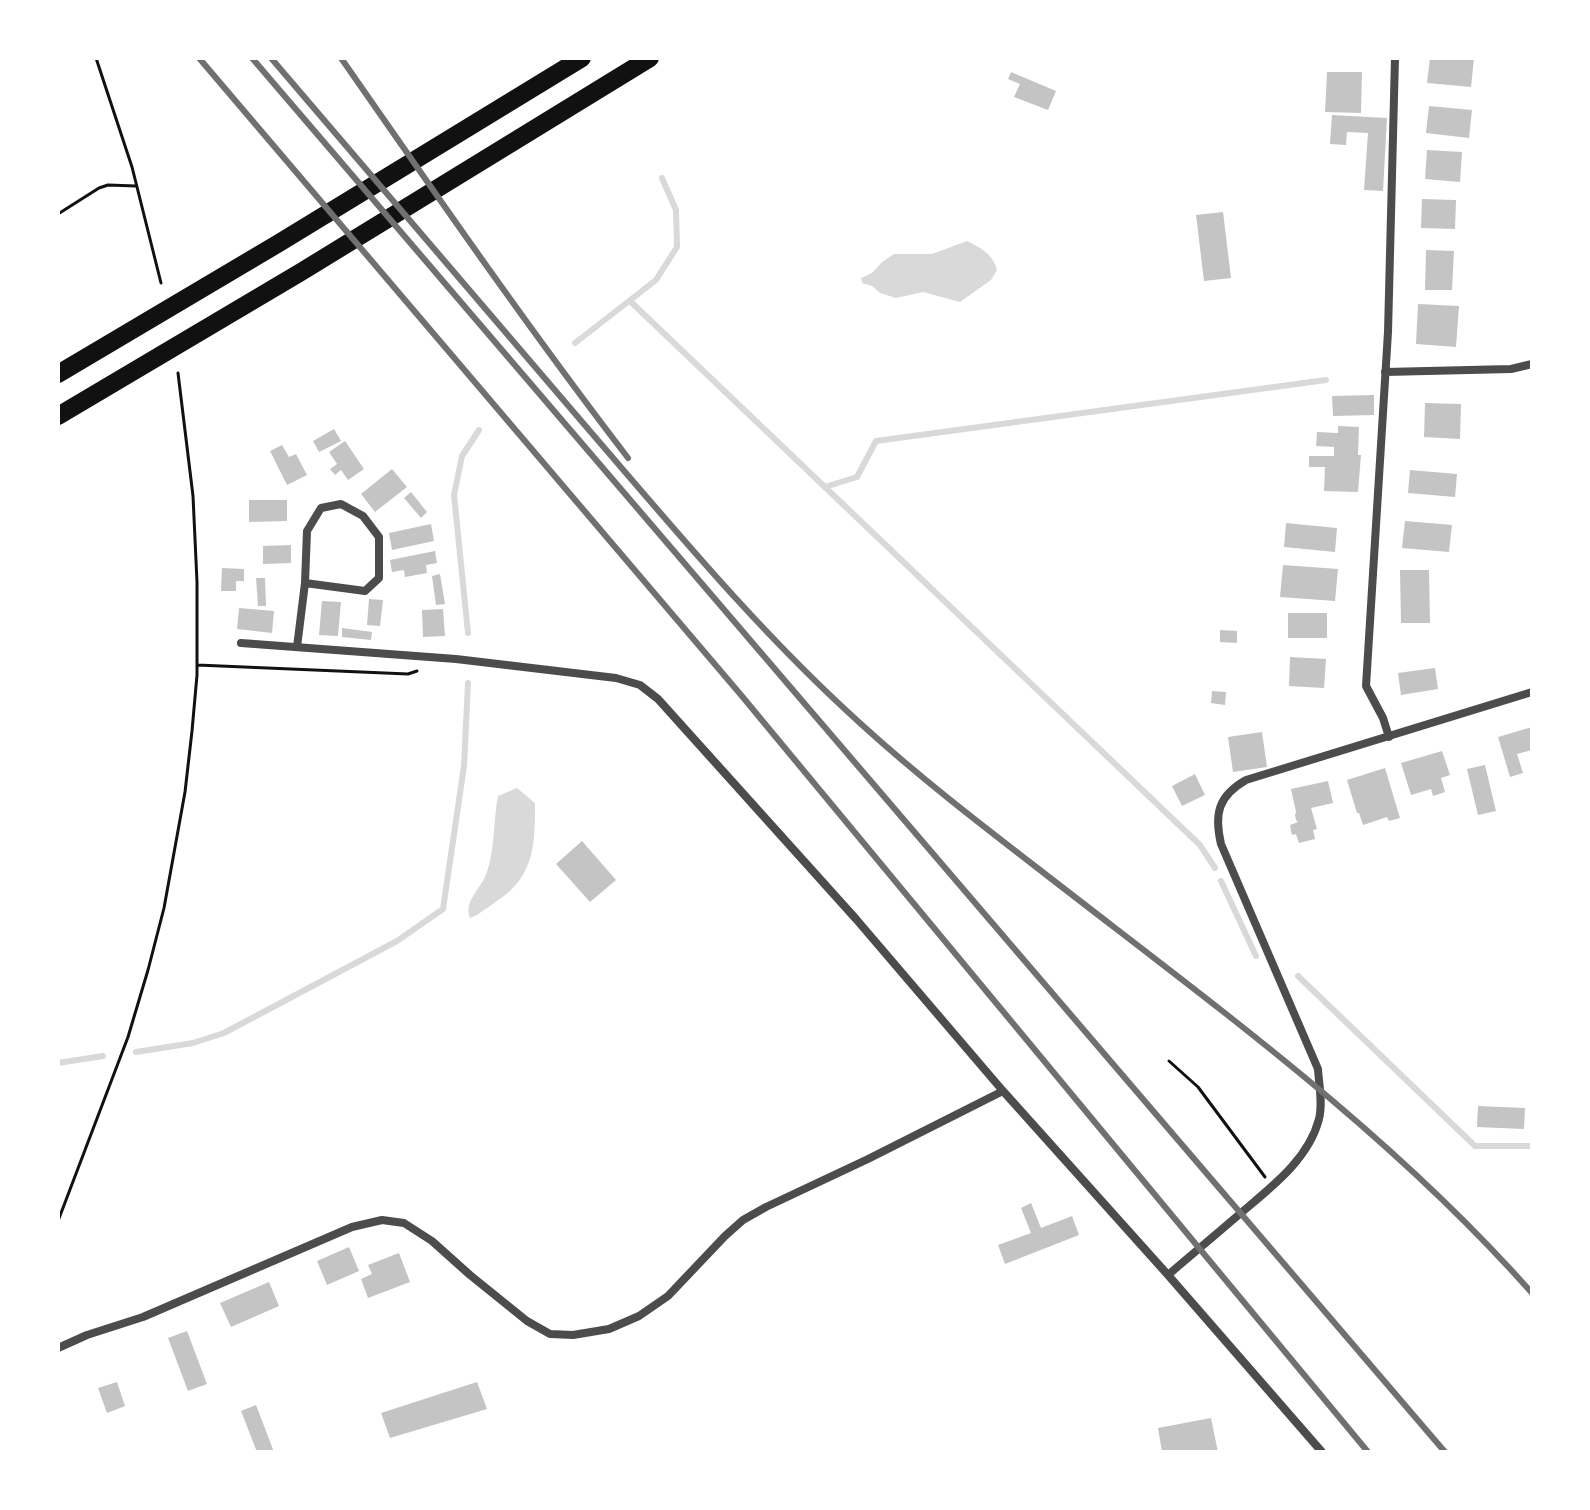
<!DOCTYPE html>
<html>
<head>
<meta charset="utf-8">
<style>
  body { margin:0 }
  #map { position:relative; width:1590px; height:1510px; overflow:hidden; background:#fff; font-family:"Alegreya Sans",sans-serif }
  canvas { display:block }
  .frame { position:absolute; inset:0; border:60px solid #fff; pointer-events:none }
</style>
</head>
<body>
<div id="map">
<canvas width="1590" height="1510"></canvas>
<div class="frame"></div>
</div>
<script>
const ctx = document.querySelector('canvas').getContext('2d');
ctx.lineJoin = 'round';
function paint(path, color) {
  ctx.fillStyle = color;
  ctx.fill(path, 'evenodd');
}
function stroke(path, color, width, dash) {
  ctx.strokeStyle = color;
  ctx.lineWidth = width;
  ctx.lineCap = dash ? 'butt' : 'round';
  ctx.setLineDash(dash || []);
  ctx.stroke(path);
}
paint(new Path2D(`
  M 967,241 C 981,248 993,254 997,270 L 991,280 L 960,302 L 923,292 L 896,298 L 880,293 L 872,286 L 862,283 L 861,278 L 872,273 L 882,262 L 894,254 L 932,254 Z
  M 517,788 L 535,803 C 535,833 536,864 513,888 C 503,898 489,906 477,915 L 470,918 C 463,901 482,888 487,872 C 495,849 493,821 498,796 Z`), '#d9d9d9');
stroke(new Path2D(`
  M 630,301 L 1200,845 L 1215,868
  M 575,343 L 656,280 L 677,247 L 676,210 L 662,178
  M 825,487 L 857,477 L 876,441 L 1326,380
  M 468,633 L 454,495 L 462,456 L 479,430
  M 1221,881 L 1256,956
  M 1298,976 L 1475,1146 L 1532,1146
  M 136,1052 L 193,1043 L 224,1033 L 397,941 L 443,909 L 464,766 L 468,683
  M 58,1063 L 103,1056`), '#d9d9d9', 6);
paint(new Path2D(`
  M 1430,58 L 1474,58 L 1471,87 L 1427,83 Z
  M 1011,72 L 1056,91 L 1048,110 L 1014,97 L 1020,84 L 1008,79 Z
  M 1327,72 L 1362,72 L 1361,113 L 1325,112 Z
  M 1429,106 L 1472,110 L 1469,138 L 1426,133 Z
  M 1332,115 L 1387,118 L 1383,191 L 1364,190 L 1368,133 L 1347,132 L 1346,145 L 1330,144 Z
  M 1427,150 L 1462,152 L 1460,182 L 1425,179 Z
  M 1422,199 L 1456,200 L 1455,229 L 1421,228 Z
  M 1223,212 L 1231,278 L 1204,281 L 1196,215 Z
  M 1426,250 L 1454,251 L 1452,290 L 1425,290 Z
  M 1418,304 L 1459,306 L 1456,347 L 1416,344 Z
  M 1374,395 L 1374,415 L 1333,416 L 1332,396 Z
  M 1425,403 L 1461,404 L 1460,439 L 1424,437 Z
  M 1338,426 L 1359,427 L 1358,455 L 1361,455 L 1358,492 L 1324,491 L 1325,467 L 1309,467 L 1309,456 L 1334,456 L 1334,447 L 1316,446 L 1317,432 L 1338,433 Z
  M 334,429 L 341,441 L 319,452 L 313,441 Z
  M 345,441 L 364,469 L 348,480 L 341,470 L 335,475 L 330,469 L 337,464 L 329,452 Z
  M 282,445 L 289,457 L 296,454 L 307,475 L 287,485 L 270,451 Z
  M 392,469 L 407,487 L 375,512 L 361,494 Z
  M 1410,470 L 1457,474 L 1455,497 L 1408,493 Z
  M 411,492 L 427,512 L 421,518 L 404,498 Z
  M 249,500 L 287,500 L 287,521 L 249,522 Z
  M 1405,521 L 1452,525 L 1449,552 L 1402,548 Z
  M 1286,523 L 1337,528 L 1335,552 L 1284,547 Z
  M 431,524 L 434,541 L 392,550 L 389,533 Z
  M 291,545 L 291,563 L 263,564 L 263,546 Z
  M 435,551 L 437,563 L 426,565 L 427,573 L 405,577 L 404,570 L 392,572 L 390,560 Z
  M 1283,565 L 1338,569 L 1335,601 L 1280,597 Z
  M 222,568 L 244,569 L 244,581 L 236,581 L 236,591 L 221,591 Z
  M 1400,570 L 1429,570 L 1430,623 L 1401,623 Z
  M 440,574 L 445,604 L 436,605 L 432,576 Z
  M 256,578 L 265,578 L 266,606 L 258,606 Z
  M 369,599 L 383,600 L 380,626 L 367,625 Z
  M 322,601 L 341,602 L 338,636 L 319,635 Z
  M 239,608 L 274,611 L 272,633 L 237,629 Z
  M 443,609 L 445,636 L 423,637 L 422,610 Z
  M 1288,613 L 1327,613 L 1327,638 L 1288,638 Z
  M 342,628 L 372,632 L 371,640 L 342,637 Z
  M 1220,630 L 1237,631 L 1237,643 L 1220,642 Z
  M 1290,657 L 1326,659 L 1324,688 L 1289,686 Z
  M 1435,668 L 1438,689 L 1401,695 L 1398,673 Z
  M 1212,691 L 1226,692 L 1225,705 L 1211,703 Z
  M 1532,727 L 1532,750 L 1517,754 L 1523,773 L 1510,777 L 1498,737 Z
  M 1262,732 L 1267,767 L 1233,772 L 1228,737 Z
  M 1442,751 L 1450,775 L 1441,778 L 1445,792 L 1433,796 L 1431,789 L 1411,795 L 1401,763 Z
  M 1485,765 L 1496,811 L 1478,815 L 1467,769 Z
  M 1385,768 L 1400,818 L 1389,821 L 1387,817 L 1363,825 L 1359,813 L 1357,813 L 1347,780 Z
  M 1195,774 L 1205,795 L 1182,806 L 1172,786 Z
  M 1328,781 L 1333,803 L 1311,808 L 1317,829 L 1313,830 L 1315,839 L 1299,843 L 1296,834 L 1292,835 L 1290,825 L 1298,822 L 1296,820 L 1295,815 L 1296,812 L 1291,789 Z
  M 582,841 L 616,880 L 590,902 L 556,864 Z
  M 1478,1106 L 1525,1108 L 1524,1129 L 1477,1127 Z
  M 1031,1203 L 1041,1228 L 1072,1216 L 1079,1235 L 1005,1264 L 998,1245 L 1031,1233 L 1021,1208 Z
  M 349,1247 L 359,1271 L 327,1285 L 317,1261 Z
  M 399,1253 L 410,1282 L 368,1298 L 361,1279 L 372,1274 L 368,1265 Z
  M 269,1282 L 279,1306 L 231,1327 L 220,1303 Z
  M 187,1331 L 207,1384 L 188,1391 L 168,1338 Z
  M 117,1382 L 125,1406 L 107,1413 L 98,1388 Z
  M 477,1382 L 487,1409 L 390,1438 L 381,1413 Z
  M 256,1405 L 274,1452 L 257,1452 L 241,1411 Z
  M 1211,1418 L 1218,1452 L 1162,1452 L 1158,1428 Z`), '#c4c4c4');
stroke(new Path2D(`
  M 96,58 L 132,167 L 161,283
  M 58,214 L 99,188 L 108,185 L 136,186
  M 197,665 L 408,674 L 417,671
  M 1169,1061 L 1198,1087 L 1265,1177
  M 58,1221 L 128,1037 L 148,970 L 164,908 L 185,792 L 192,731 L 197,675 L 197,582 L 193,496 L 178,373`), '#111', 3);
stroke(new Path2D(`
  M 1385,372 L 1511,369 L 1532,364
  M 241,643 L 456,659 L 616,678 L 640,685 L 658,699 L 856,919 L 1003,1091 L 1168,1275 L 1322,1452
  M 297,647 L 305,583 L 307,531 L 321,508 L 341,504 L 363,516 L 379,537 L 379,578 L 365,591 L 305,583
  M 1389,737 L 1383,718 L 1366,686 L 1388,332 L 1395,58
  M 1168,1275 C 1190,1256 1213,1237 1235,1218 C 1266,1191 1308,1162 1319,1119 C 1323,1103 1319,1085 1318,1069 L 1221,844 C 1214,814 1218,796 1246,780 L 1532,692
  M 58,1348 L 87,1335 L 143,1317 L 352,1227 L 382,1220 L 404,1223 L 432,1241 L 470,1275 L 527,1321 L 550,1334 L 573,1335 L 609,1329 L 639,1316 L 668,1296 L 725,1236 L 743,1220 L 766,1207 L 868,1159 L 1003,1091`), '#4c4c4c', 8);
stroke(new Path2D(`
  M 58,374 L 279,243 L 582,58
  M 58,416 L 301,272 L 650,58`), '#111', 18);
stroke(new Path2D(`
  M 199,58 L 741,695 L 1368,1452
  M 252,58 L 1445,1452
  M 271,58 C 377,182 483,306 589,430 C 676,531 761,634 861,724 C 918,776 979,823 1040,870 C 1211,1003 1388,1130 1532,1293
  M 341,58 C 435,193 528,328 628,458`), '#707070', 6);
</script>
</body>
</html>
